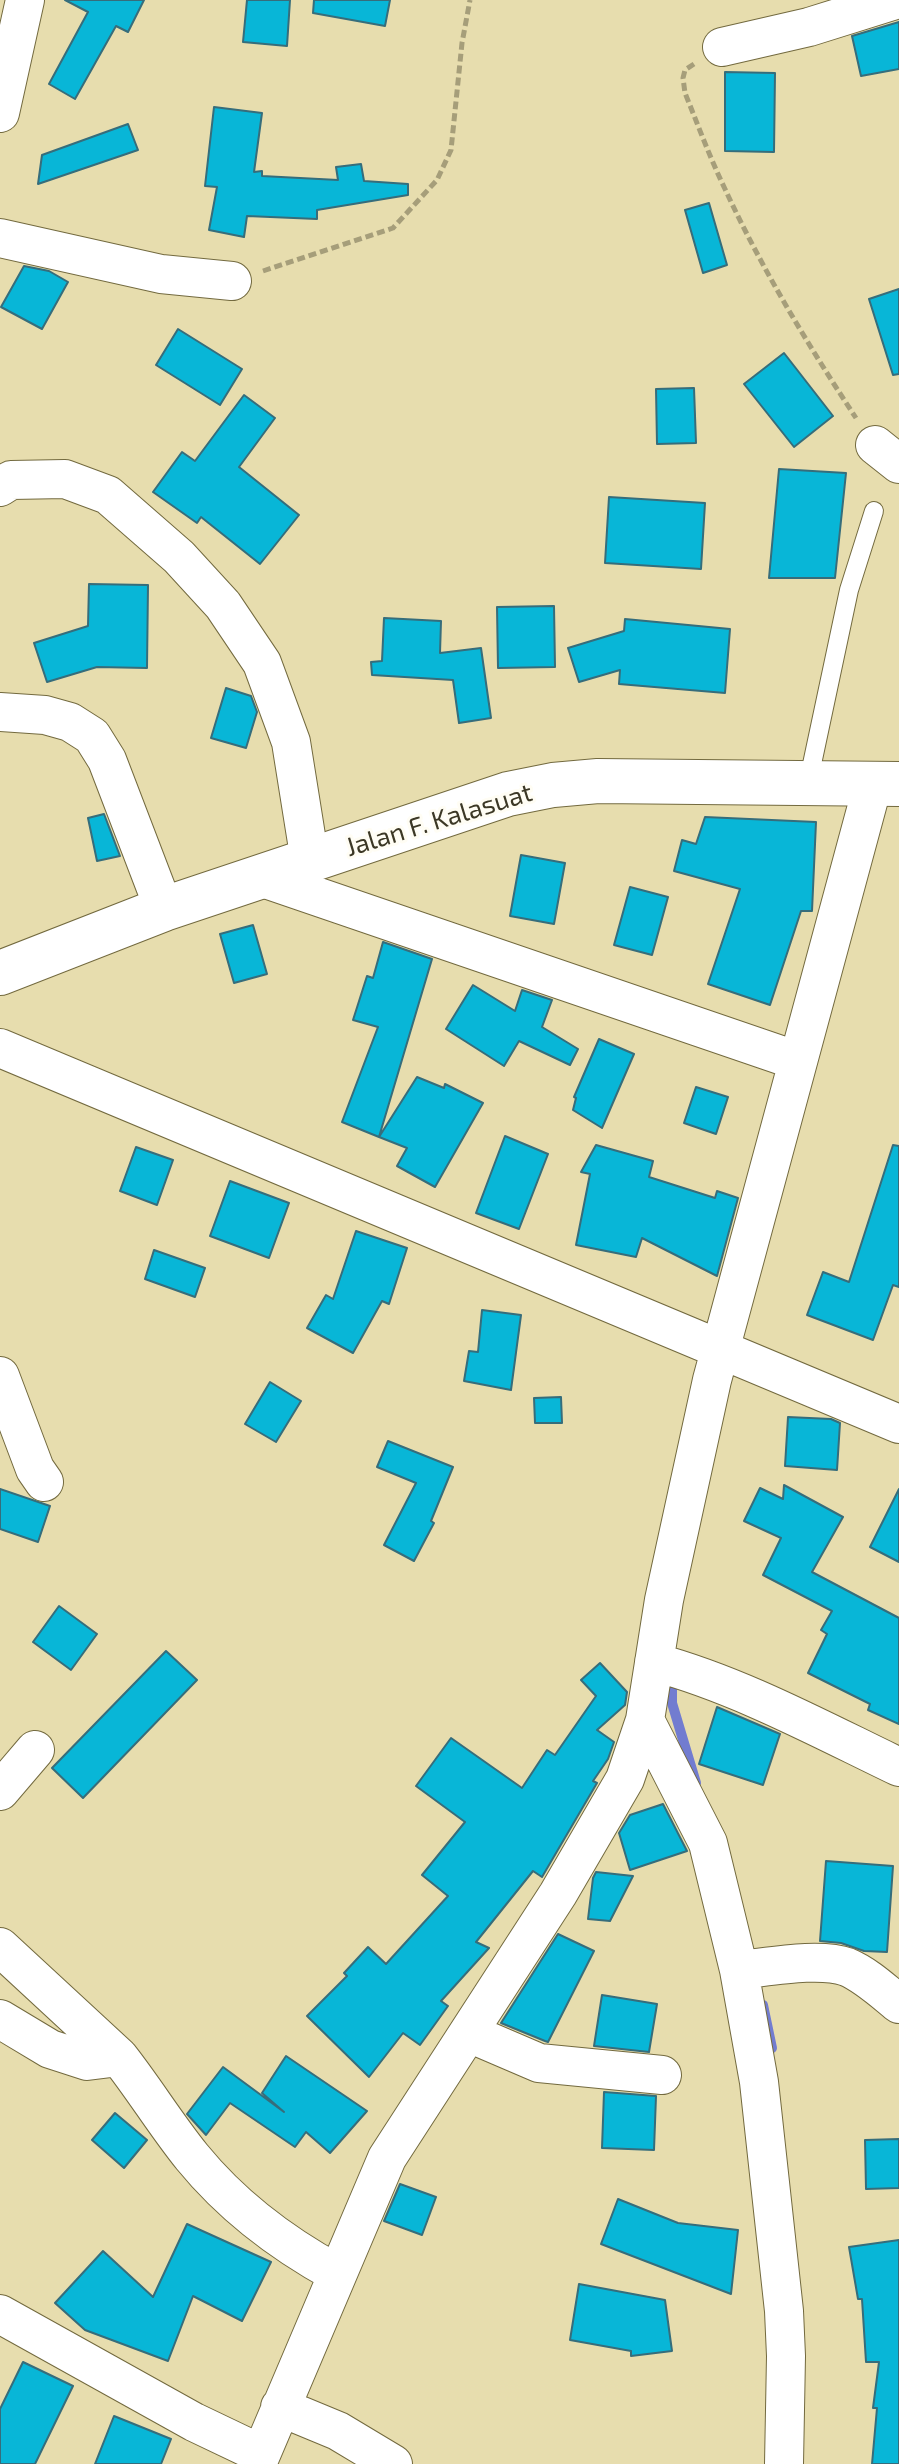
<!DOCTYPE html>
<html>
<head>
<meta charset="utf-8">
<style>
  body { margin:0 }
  canvas { display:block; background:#e7ddae }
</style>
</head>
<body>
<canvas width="899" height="2464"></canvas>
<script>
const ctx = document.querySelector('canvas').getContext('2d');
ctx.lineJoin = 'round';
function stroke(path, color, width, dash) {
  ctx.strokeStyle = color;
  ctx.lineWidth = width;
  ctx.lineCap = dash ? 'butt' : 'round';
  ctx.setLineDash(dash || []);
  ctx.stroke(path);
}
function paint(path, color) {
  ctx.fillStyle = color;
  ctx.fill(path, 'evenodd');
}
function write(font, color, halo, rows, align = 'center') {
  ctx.font = font + ' "Exo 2",sans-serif';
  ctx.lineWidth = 6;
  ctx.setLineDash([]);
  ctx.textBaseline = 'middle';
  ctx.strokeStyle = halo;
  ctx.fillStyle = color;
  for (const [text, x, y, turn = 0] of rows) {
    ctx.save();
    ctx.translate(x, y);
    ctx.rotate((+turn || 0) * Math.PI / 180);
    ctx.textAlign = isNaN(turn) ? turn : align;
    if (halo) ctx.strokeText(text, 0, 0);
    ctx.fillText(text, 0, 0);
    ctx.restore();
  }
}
stroke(new Path2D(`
  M 672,1674 L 672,1703 L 696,1783
  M 763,2005 L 772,2048`), '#727cd0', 10);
const building = new Path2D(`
  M 65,0 L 144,0 L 128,32 L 116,26 L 75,99 L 49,84 L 88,12 Z
  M 247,0 L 290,0 L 287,46 L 243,42 Z
  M 314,0 L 390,0 L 385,26 L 313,13 Z
  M 899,22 L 899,69 L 861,76 L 852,36 Z
  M 725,72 L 775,73 L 774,152 L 725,151 Z
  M 214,107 L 262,113 L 254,172 L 262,171 L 262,176 L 338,180 L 336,167 L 361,164 L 364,181 L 408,184 L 408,195 L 317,210 L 317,219 L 247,216 L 244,237 L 209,230 L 217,187 L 205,186 Z
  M 128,124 L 138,150 L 38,184 L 42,155 Z
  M 709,203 L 727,265 L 703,273 L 685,210 Z
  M 24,266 L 49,271 L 68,282 L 42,329 L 1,307 Z
  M 899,289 L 899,374 L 893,375 L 869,299 Z
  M 178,329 L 242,369 L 220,405 L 156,365 Z
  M 784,353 L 833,416 L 794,447 L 744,384 Z
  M 694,388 L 696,443 L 657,444 L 656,389 Z
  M 244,395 L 275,418 L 239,467 L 299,515 L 260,564 L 201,517 L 197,523 L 153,492 L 182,452 L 195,461 Z
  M 779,469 L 846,473 L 835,578 L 769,578 Z
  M 609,497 L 705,503 L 701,569 L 605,563 Z
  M 89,584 L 148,585 L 147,668 L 97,667 L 47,682 L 34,643 L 88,626 Z
  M 554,606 L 555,667 L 498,668 L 497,607 Z
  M 384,618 L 441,621 L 440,653 L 481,648 L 491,718 L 459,723 L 453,680 L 372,675 L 371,662 L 382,661 Z
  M 625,619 L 730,629 L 725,693 L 619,684 L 620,670 L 579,682 L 568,648 L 624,631 Z
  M 226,688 L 251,696 L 257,712 L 246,748 L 211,738 Z
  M 104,814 L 120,856 L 97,861 L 88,818 Z
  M 705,817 L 816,822 L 812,911 L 801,911 L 770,1005 L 708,984 L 740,889 L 674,871 L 682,840 L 696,844 Z
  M 521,855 L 565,863 L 554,924 L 510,916 Z
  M 630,887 L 668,897 L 652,955 L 614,945 Z
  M 253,925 L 267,974 L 234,983 L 220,934 Z
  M 383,942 L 432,959 L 379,1137 L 342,1122 L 378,1027 L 353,1020 L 367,976 L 373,978 Z
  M 473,985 L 515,1011 L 522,990 L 552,1000 L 542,1027 L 578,1049 L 570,1065 L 519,1041 L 504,1066 L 446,1029 Z
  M 599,1039 L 634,1054 L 602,1128 L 573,1110 L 576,1098 L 574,1097 Z
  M 417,1077 L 444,1088 L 445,1084 L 483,1103 L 435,1187 L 397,1166 L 407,1148 L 379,1137 Z
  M 696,1087 L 728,1097 L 716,1134 L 684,1123 Z
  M 505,1136 L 548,1154 L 519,1229 L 476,1213 Z
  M 596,1145 L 653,1161 L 649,1177 L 715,1198 L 717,1191 L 738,1198 L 717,1276 L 642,1238 L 636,1257 L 576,1245 L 590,1174 L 581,1172 Z
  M 893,1145 L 899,1146 L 899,1287 L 893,1285 L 873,1340 L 807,1315 L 823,1272 L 849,1282 Z
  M 136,1147 L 173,1160 L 157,1205 L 120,1191 Z
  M 230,1181 L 289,1203 L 269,1258 L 210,1236 Z
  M 356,1231 L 407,1248 L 389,1304 L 382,1301 L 353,1353 L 307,1328 L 326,1295 L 333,1299 Z
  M 154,1250 L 205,1268 L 195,1297 L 145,1279 Z
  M 482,1310 L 521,1315 L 511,1390 L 464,1381 L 469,1351 L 478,1352 Z
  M 270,1382 L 301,1401 L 276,1442 L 245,1424 Z
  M 561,1397 L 562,1423 L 535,1423 L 534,1398 Z
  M 788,1417 L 831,1419 L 840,1423 L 837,1470 L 785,1466 Z
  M 388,1441 L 453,1467 L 431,1521 L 434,1523 L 414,1561 L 384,1545 L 416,1483 L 377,1467 Z
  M 784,1485 L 843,1517 L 812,1572 L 899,1618 L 899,1724 L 868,1710 L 870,1704 L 808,1673 L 827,1634 L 821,1630 L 832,1611 L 763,1575 L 781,1538 L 744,1521 L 760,1488 L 783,1499 Z
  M 0,1489 L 50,1506 L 38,1542 L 0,1529 Z
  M 899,1489 L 899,1562 L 870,1547 Z
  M 59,1606 L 97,1634 L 71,1670 L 33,1642 Z
  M 166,1651 L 197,1680 L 83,1798 L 52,1768 Z
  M 600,1663 L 627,1692 L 625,1705 L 597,1730 L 614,1742 L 608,1759 L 593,1781 L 597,1783 L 542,1877 L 533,1871 L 476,1942 L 489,1948 L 441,2001 L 448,2006 L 420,2045 L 403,2033 L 369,2077 L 307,2016 L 347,1976 L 344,1973 L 368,1947 L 386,1964 L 448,1896 L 422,1875 L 465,1822 L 416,1786 L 451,1738 L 522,1788 L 547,1750 L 555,1755 L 596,1696 L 581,1680 Z
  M 717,1707 L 780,1734 L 763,1785 L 699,1764 Z
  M 663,1804 L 687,1851 L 630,1870 L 619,1833 L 630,1815 Z
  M 826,1861 L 893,1866 L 887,1952 L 864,1951 L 841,1943 L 820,1941 Z
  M 596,1872 L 633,1876 L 610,1921 L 588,1919 L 593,1878 Z
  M 558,1934 L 594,1951 L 548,2042 L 545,2041 L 501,2023 Z
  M 602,1995 L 657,2004 L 649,2052 L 594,2046 Z
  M 286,2056 L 367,2111 L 330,2153 L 306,2132 L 295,2147 L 230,2103 L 206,2135 L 187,2114 L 223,2067 L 284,2112 L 262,2093 Z
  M 604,2092 L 656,2096 L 654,2150 L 602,2148 Z
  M 115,2113 L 147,2140 L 124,2168 L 92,2140 Z
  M 899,2139 L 899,2188 L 866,2189 L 865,2140 Z
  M 400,2184 L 436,2197 L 422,2235 L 384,2221 Z
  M 618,2199 L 678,2223 L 738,2230 L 731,2294 L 601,2244 Z
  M 187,2224 L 271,2262 L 242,2321 L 193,2296 L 168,2361 L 85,2330 L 55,2303 L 103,2251 L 153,2297 Z
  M 899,2240 L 899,2464 L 872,2464 L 877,2408 L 873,2408 L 879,2362 L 866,2362 L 862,2299 L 858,2299 L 849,2247 Z
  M 579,2284 L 665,2300 L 672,2351 L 631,2356 L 631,2351 L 570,2340 Z
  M 23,2362 L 73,2386 L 35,2464 L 0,2464 L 0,2409 Z
  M 114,2416 L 171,2439 L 161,2464 L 95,2464 Z`);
paint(building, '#08b6d7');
stroke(building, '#366d7b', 2);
const service = new Path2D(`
  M 808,783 L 849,590 L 874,511`);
const minor = new Path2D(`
  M 722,47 L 809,27 L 895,0
  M 0,113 L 25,0
  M 0,238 L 161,274 L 232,281
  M 875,445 L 899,464
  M 0,487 L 11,480 L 65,479 L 108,495 L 179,557 L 223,605 L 262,663 L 291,742 L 310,861
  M 0,712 L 45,715 L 70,722 L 92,736 L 107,760 L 164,909
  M 260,877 L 798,1061
  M 0,1048 L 899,1424
  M 0,1376 L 35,1469 L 44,1482
  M 654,1662 C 739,1685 820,1729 899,1767
  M 645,1720 L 708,1843 L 739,1970 L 759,2082 L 784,2311 L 786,2356 L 784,2464
  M 0,1791 L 35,1750
  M 0,1947 L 119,2057
  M 739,1970 C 769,1967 819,1957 847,1967 C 866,1975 883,1991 899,2004
  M 0,2019 L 50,2049 L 87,2061 L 119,2057 C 145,2090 166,2125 192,2157 C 232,2206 281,2243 336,2273
  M 469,2033 L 539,2063 L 662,2075
  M 0,2314 L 194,2422 L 261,2454
  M 280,2407 L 338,2431 L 393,2464
  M 257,2464 L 387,2158 L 558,1894 L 625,1779 L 645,1720 L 664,1600 L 712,1380 L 873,784`);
const tertiary = new Path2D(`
  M 0,973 L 164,909 L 508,794 L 553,785 L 598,781 L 899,784`);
stroke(service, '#736a3f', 20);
stroke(minor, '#736a3f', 40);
stroke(tertiary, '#736a3f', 46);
stroke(new Path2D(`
  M 694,64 L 685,70 L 683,78 L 685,93 C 698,125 710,158 725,189 C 762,269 808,345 856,418
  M 263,271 L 393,228 L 437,180 L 451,150 L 462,43 L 470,0`), '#a69e7a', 5, [8, 4]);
stroke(service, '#fff', 18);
stroke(minor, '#fff', 38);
stroke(tertiary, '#fff', 44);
write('26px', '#3c3826', '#fffdf4', [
  ["Jalan F. Kalasuat",439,820,-17]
]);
</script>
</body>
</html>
